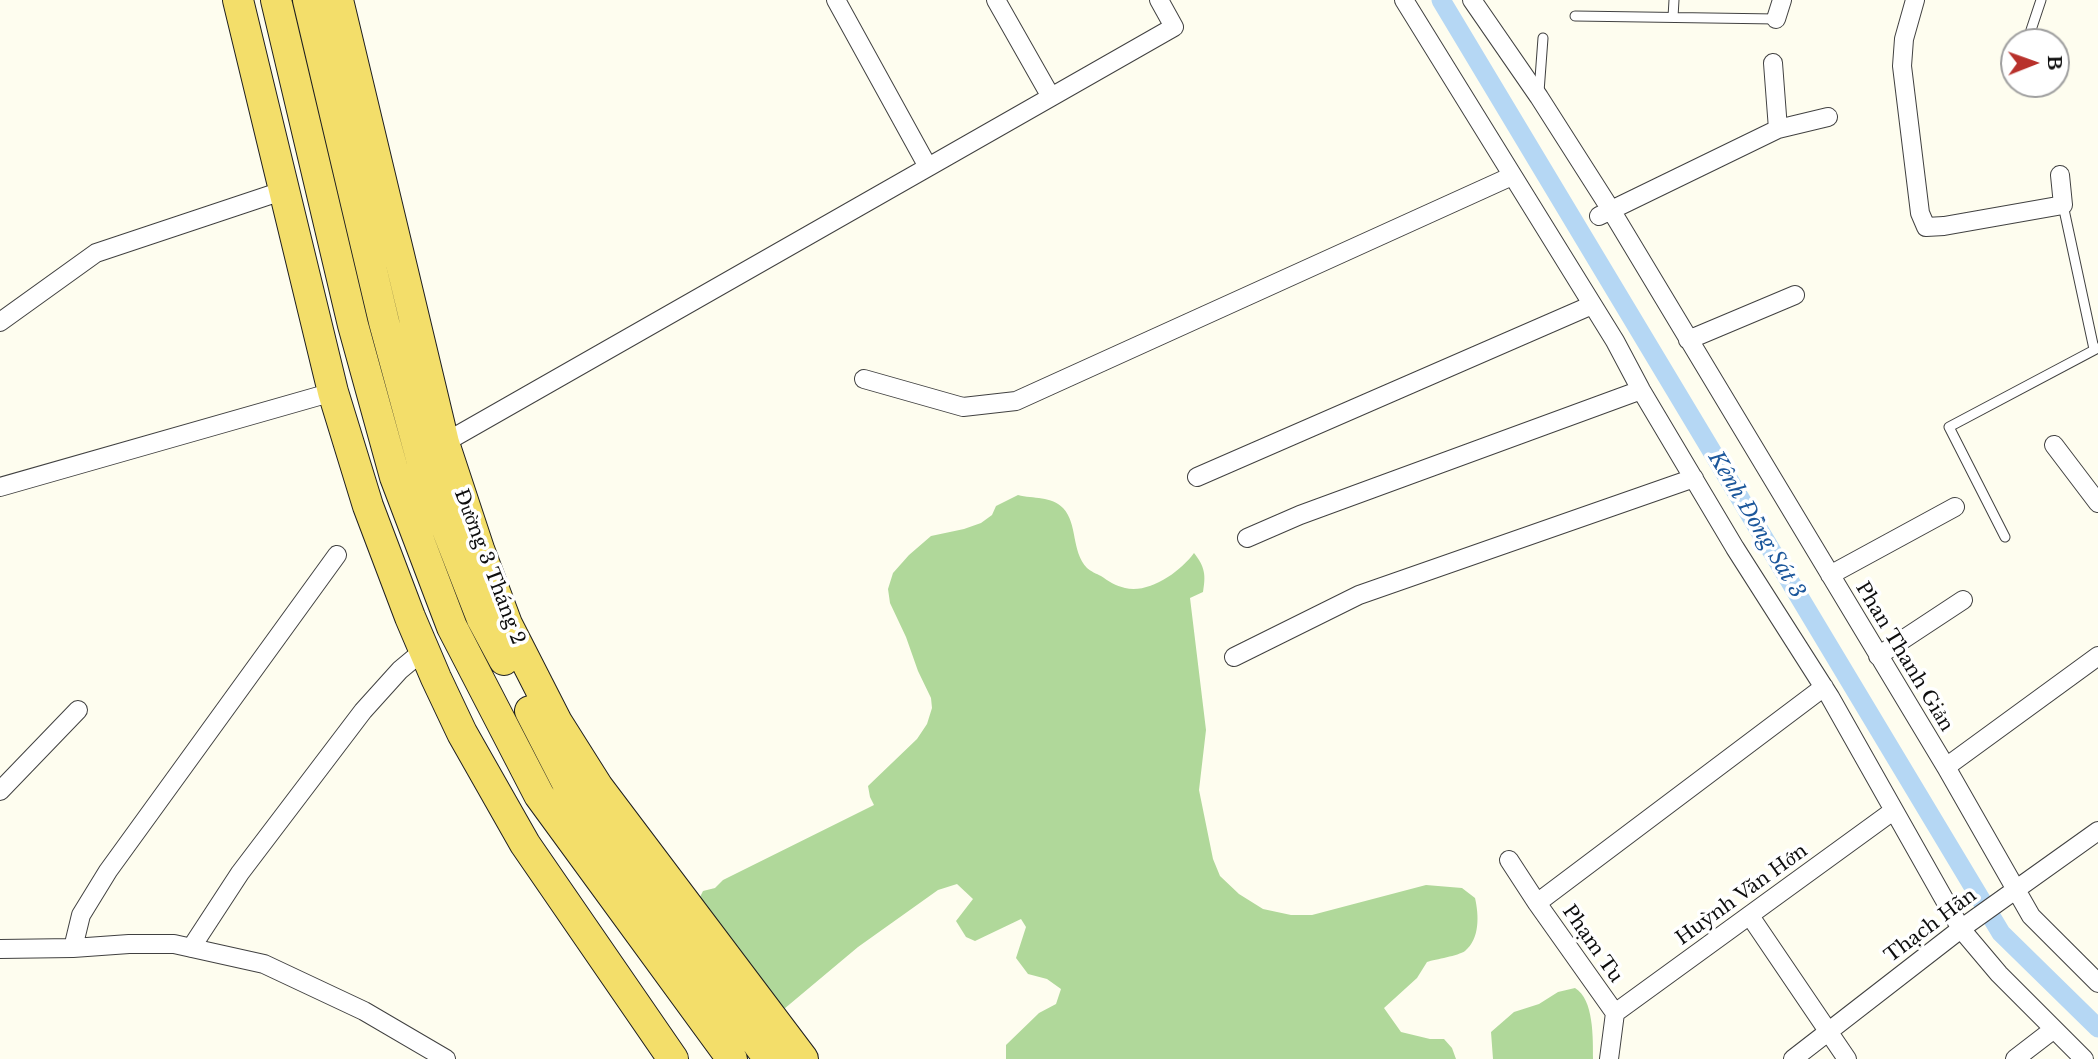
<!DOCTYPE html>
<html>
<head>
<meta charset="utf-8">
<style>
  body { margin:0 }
  #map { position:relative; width:2098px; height:1059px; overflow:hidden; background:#fefdef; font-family:"Libre Baskerville",serif }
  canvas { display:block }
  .north { position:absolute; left:2000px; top:28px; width:70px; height:70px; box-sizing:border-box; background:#fff; border:2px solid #9f9f9f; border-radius:50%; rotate:89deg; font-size:19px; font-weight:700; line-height:28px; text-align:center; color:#0e0e0e }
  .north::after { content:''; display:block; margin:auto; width:24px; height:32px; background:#b8312b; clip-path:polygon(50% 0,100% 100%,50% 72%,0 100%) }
</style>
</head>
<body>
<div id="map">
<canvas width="2098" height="1059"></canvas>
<div class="north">B</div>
</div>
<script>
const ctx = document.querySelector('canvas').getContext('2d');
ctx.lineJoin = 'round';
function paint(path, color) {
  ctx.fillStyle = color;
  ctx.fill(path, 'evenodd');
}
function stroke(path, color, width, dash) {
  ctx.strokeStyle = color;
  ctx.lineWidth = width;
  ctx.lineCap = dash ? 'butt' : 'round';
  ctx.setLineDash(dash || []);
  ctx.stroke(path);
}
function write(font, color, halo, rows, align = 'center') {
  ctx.font = font + ' "Libre Baskerville",serif';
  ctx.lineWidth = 7;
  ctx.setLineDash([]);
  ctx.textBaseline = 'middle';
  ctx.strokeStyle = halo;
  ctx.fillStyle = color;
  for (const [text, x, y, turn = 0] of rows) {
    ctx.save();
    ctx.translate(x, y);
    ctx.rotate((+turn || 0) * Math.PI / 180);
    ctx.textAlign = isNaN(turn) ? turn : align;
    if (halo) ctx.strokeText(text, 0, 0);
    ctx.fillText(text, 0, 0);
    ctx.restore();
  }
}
paint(new Path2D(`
  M 1018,495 C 1033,499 1052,496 1063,508 C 1078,524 1071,551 1087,568 C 1090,571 1097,574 1101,576 C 1108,581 1116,586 1125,588 C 1149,594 1180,572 1194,553 C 1205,567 1206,575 1203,592 L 1190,598 L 1206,730 L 1199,790 L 1213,859 L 1220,876 L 1239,894 L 1263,909 L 1291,915 L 1312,915 L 1426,885 L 1462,888 L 1475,898 C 1479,915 1480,939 1465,951 C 1458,956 1436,959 1427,962 L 1417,978 L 1384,1008 L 1401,1032 L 1430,1039 L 1444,1039 L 1452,1048 L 1456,1059 L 1006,1059 L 1006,1045 L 1039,1013 L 1056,1004 L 1061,989 L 1047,979 L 1028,974 L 1016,958 L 1026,927 L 1021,919 L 975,941 L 966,937 L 956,921 L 973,899 L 957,884 L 938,890 L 858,947 L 784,1009 L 698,901 L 703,891 L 715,888 L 723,880 L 874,805 L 870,797 L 868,786 L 917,739 L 927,724 L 932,708 L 931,698 L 918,671 L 906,637 L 890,603 L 888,589 L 893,573 L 909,555 L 931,536 L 964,529 L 981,523 L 992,515 L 996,506 Z
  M 1575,988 C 1594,999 1593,1039 1593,1059 L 1493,1059 L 1491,1032 L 1514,1012 L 1539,1004 L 1558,992 Z`), '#b0d89a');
stroke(new Path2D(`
  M 1441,0 L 2001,933 L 2098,1028`), '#b5d7f4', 19);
const service = new Path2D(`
  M 1575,16 L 1776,19
  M 1673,17 L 1674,0
  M 2031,30 L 2041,0
  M 1539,92 L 1543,38
  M 2063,205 L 2094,349
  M 2005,537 L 1949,427 L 2098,348`);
const minor = new Path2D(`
  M 836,0 L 928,167
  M 996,0 L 1051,97
  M 1404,0 L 1615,341 L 1641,390 L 1735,548 L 1830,697 L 1961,929 L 1999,974 L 2084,1059
  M 1472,0 L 1539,97 L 1611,210 L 1946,767 L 2031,916 L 2098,983
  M 1915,0 L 1904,39 L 1902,66 L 1920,213 L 1926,227 L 1944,226 L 2063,205 L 2060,175
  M 1776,19 L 1782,0
  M 1773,63 L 1778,129
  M 1599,216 L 1778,129 L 1828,117
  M 0,322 L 96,253 L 285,190
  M 1688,340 L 1795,295
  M 864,379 L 963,407 L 1016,401 L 1512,176
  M 444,443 L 1174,27 L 1159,0
  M 2054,445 L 2098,503
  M 1197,477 L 1592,305
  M 0,487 L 333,392
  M 1247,538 L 1300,515 L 1641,390
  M 1830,575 L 1955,507
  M 1878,656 L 1963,600
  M 1234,657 L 1359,595 L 1694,478
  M 1946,767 L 2098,656
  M 0,791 L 78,710
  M 1509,860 L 1537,903 L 1615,1013 L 1609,1059
  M 1537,903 L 1824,687
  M 1750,916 L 1847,1059
  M 73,948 L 81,915 L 108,871 L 337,555
  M 191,948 L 240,873 L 363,711 L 400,670 L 424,650
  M 0,949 L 73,948 L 129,944 L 174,944 L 264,964 L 364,1011 L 446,1059
  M 1615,1013 L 1893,811
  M 1793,1059 L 1962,928 L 2098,831
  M 2015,1059 L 2054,1029`);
const primary = new Path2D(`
  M 238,0 L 333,392 L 368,506 L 410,617 L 436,678 L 462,733 L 525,844 L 673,1059
  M 276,0 L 353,325 L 395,477 L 452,627 L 539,795 L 732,1059
  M 308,0 L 384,322 L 425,473 L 482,619 L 504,660
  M 338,0 L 444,443 L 479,549 L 507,624 L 557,722 L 598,787 L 803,1059
  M 530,711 L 567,783 L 769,1059`);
stroke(service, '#414141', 11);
stroke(minor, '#414141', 20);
stroke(primary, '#1f1f1f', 32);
stroke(service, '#fff', 9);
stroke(minor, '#fff', 18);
stroke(primary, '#f3de6a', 30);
write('19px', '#0e0e0e', '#fff', [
  ["Đường 3 Tháng 2",489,567,69],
  ["Phan Thanh Giản",1904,657,59],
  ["Huỳnh Văn Hớn",1742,895,-36],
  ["Thạch Hãn",1931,926,-37],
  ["Phạm Tu",1592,944,55]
]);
write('italic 21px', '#1c579b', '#fff', [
  ["Kênh Đồng Sát 3",1756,525,59]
]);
</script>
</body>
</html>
